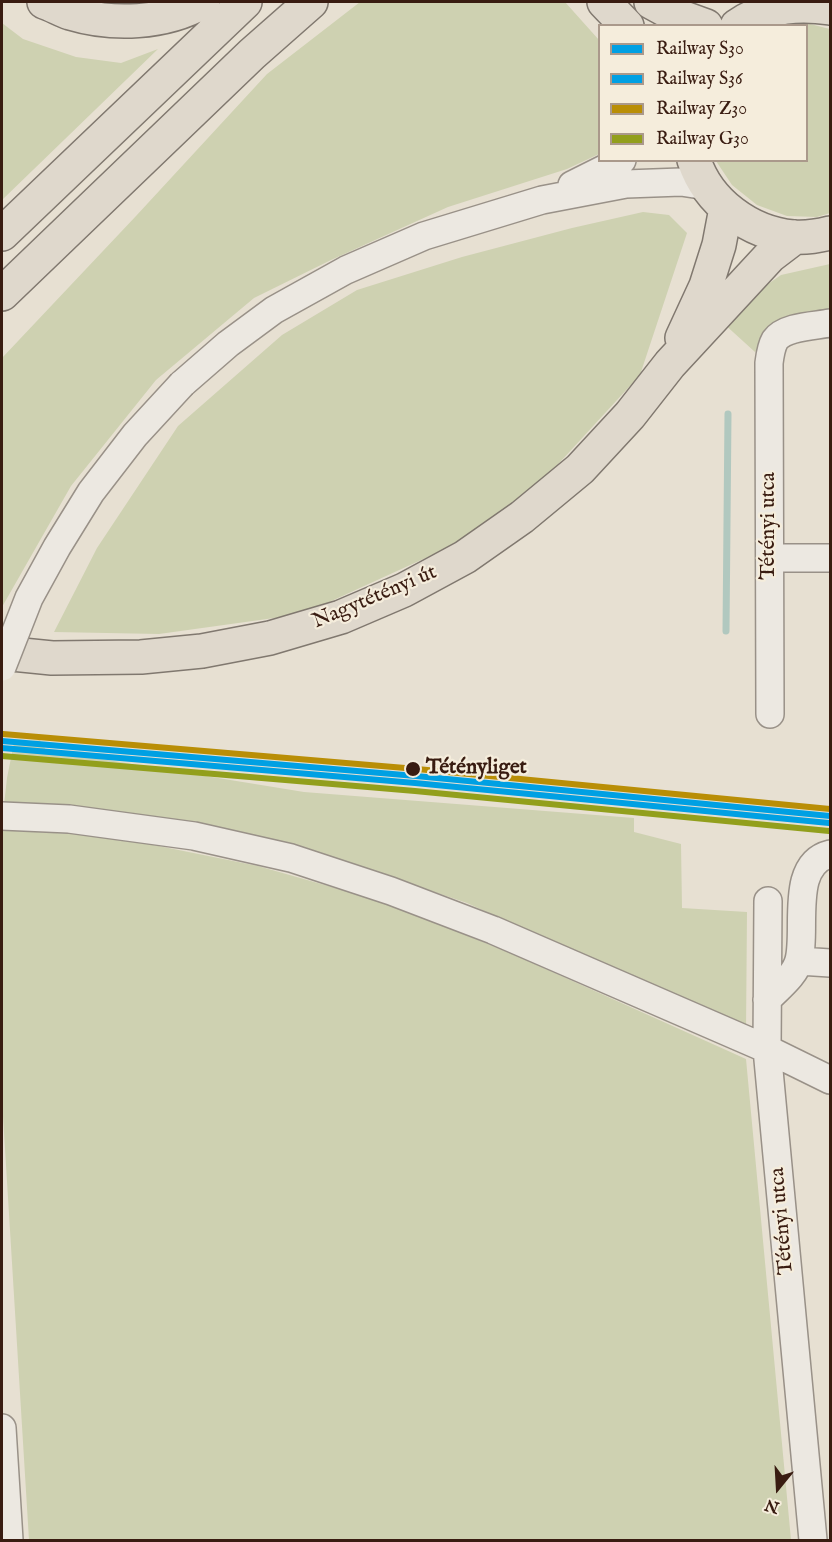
<!DOCTYPE html>
<html>
<head>
<meta charset="utf-8">
<style>
  body { margin:0 }
  #map { position:relative; width:832px; height:1542px; overflow:hidden; background:#e7e0d2; font-family:"IM FELL English",serif }
  canvas { display:block }
  .frame { position:absolute; inset:0; border:3px solid #391c11; pointer-events:none }
  .legend { position:absolute; left:598px; top:24px; width:210px; height:138px; box-sizing:border-box; background:#f5eddc; border:2px solid #aa998b; margin:0; padding:8px 10px; list-style:none; font-size:18px; color:#391c11 }
  .legend li { display:flex; align-items:center; gap:12px; height:30px }
  .legend b { width:30px; border:2px solid #aa998b }
  .north { position:absolute; left:748px; top:1458px; width:60px; height:60px; -webkit-text-stroke:4px #f5eddc; paint-order:stroke; rotate:198deg; font-size:16px; font-weight:700; line-height:24px; text-align:center; color:#391c11 }
  .north::after { content:''; display:block; margin:auto; width:21px; height:27px; background:#391c11; clip-path:polygon(50% 0,100% 100%,50% 72%,0 100%) }
</style>
</head>
<body>
<div id="map">
<canvas width="832" height="1542"></canvas>
<div class="frame"></div>
<ul class="legend">
<li><b style="height:8px;background:#00a0e3"></b>Railway S30</li>
<li><b style="height:8px;background:#00a0e3"></b>Railway S36</li>
<li><b style="height:8px;background:#b98e06"></b>Railway Z30</li>
<li><b style="height:8px;background:#929f1c"></b>Railway G30</li>
</ul>
<div class="north">N</div>
</div>
<script>
const ctx = document.querySelector('canvas').getContext('2d');
ctx.lineJoin = 'round';
function paint(path, color) {
  ctx.fillStyle = color;
  ctx.fill(path, 'evenodd');
}
function stroke(path, color, width, dash) {
  ctx.strokeStyle = color;
  ctx.lineWidth = width;
  ctx.lineCap = dash ? 'butt' : 'round';
  ctx.setLineDash(dash || []);
  ctx.stroke(path);
}
function write(font, color, halo, rows, align = 'center') {
  ctx.font = font + ' "IM FELL English",serif';
  ctx.lineWidth = 4.5;
  ctx.setLineDash([]);
  ctx.textBaseline = 'middle';
  ctx.strokeStyle = halo;
  ctx.fillStyle = color;
  for (const [text, x, y, turn = 0] of rows) {
    ctx.save();
    ctx.translate(x, y);
    ctx.rotate((+turn || 0) * Math.PI / 180);
    ctx.textAlign = isNaN(turn) ? turn : align;
    if (halo) ctx.strokeText(text, 0, 0);
    ctx.fillText(text, 0, 0);
    ctx.restore();
  }
}
paint(new Path2D(`
  M 360,2 L 565,2 L 599,40 L 599,154 L 567,169 L 448,207 L 331,260 L 254,298 L 156,380 L 71,486 L 2,607 L 2,358 L 136,216 L 267,74 Z
  M 2,23 L 23,39 L 76,57 L 121,63 L 158,49 L 2,200 Z
  M 810,24 L 830,29 L 830,213 L 817,217 L 787,216 L 757,205 L 732,185 L 716,161 L 806,160 L 806,26 L 798,25 Z
  M 643,212 L 669,215 L 687,233 L 640,375 L 550,473 L 467,539 L 303,614 L 159,634 L 54,632 L 97,548 L 178,426 L 282,335 L 357,290 L 462,257 L 572,228 Z
  M 830,264 L 830,315 L 783,322 L 755,352 L 722,322 L 748,298 L 781,275 Z
  M 40,740 L 46,750 L 304,792 L 634,818 L 634,832 L 681,844 L 682,908 L 747,912 L 746,1031 L 467,903 L 346,862 L 203,824 L 4,805 L 7,778 L 14,743 Z
  M 2,830 L 109,836 L 258,866 L 388,903 L 517,956 L 746,1059 L 791,1540 L 29,1540 L 2,1100 Z`), '#ced1b1');
stroke(new Path2D(`
  M 726,631 L 728,414`), '#b1c8bf', 7);
const minor = new Path2D(`
  M 572,185 L 622,160
  M 182,384 L 228,344 L 274,310 L 346,270 L 424,236 L 542,200 L 626,184 L 681,182 L 707,186
  M 770,558 L 830,558
  M 770,714 L 769,363 C 770,355 771,347 775,340 C 785,326 815,326 830,323
  M 2,816 L 69,819 L 194,836 L 291,858 L 391,891 L 493,930 L 767,1049 L 830,1080
  M 768,901 L 767,1049 L 813,1540
  M 799,961 L 830,963
  M 767,1000 C 778,988 795,976 799,960 C 807,930 789,864 830,854
  M 2,1428 L 9,1540`);
const major = new Path2D(`
  M 604,2 L 627,26
  M 651,2 L 673,14 L 706,26
  M 737,26 C 765,6 798,3 830,8
  M 694,160 C 708,203 750,233 793,237 C 806,238 818,236 830,233
  M 682,338 L 706,286 L 719,245 L 726,208
  M 2,653 L 52,658 L 141,657 L 202,651 L 270,638 L 341,617 L 404,590 L 465,557 L 522,517 L 580,469 L 630,415 L 670,364 L 770,256 L 795,237`);
const highway = new Path2D(`
  M 44,2 C 53,5 61,10 70,13 C 113,26 164,24 203,2
  M 2,234 L 245,2
  M 2,294 L 252,54 L 311,2`);
stroke(minor, '#999188', 30);
stroke(major, '#80786f', 36);
stroke(highway, '#80786f', 36);
stroke(minor, '#ece8e1', 27);
stroke(major, '#dfd8cc', 33);
stroke(highway, '#dfd8cc', 33);
const minorBridge = new Path2D(`
  M 2,667 L 29,598 L 57,547 L 91,492 L 135,435 L 182,384`);
stroke(minorBridge, '#999188', 30, []);
stroke(minorBridge, '#ece8e1', 27);
stroke(new Path2D(`
  M 2,741 L 416,776 L 830,816`), '#00a0e3', 6);
stroke(new Path2D(`
  M 2,748 L 415,783 L 829,823`), '#00a0e3', 6);
stroke(new Path2D(`
  M 3,734 L 417,769 L 830,809`), '#b98e06', 6);
stroke(new Path2D(`
  M 2,756 L 415,791 L 829,831`), '#929f1c', 6);
for (const [x, y, r, color] of [
  [413,769,8,"#391c11"]
]) {
  const dot = new Path2D();
  dot.arc(x, y, r, 0, 2 * Math.PI);
  ctx.fillStyle = color;
  ctx.fill(dot);
  stroke(dot, '#f5eddc', 2);
}
write('21px', '#391c11', '#f5eddc', [
  ["Tétényi utca",770,526,-90],
  ["Nagytétényi út",375,598,-23],
  ["Tétényi utca",783,1221,-95]
]);
write('bold 21px', '#391c11', '#f5eddc', [
  ["Tétényliget",426,769]
], 'left');
</script>
</body>
</html>
